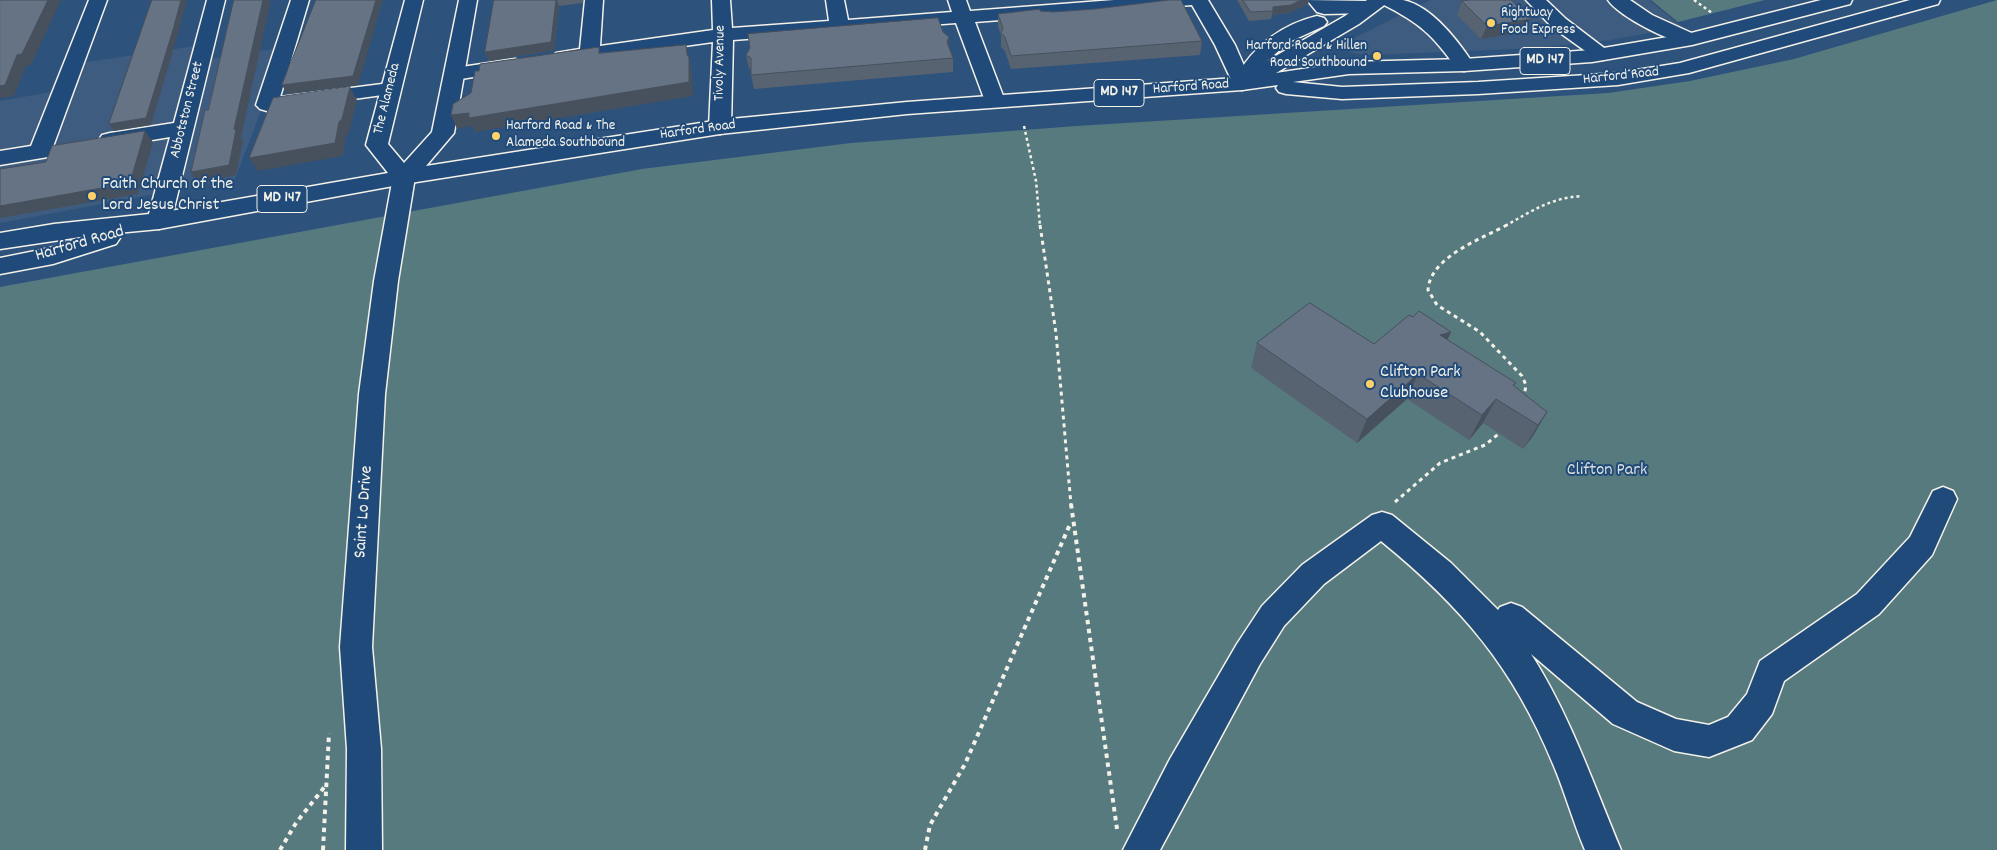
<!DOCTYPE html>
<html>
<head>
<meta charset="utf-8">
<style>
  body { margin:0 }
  canvas { display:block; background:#2d527c }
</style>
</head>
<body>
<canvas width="1997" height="850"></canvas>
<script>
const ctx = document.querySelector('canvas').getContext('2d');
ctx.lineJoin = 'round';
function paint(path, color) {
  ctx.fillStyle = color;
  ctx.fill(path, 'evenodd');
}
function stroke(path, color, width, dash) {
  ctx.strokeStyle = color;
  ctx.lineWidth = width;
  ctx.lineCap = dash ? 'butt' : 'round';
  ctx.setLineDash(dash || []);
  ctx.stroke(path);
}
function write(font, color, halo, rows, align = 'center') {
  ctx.font = font + ' Dekko,sans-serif';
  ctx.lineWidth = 4;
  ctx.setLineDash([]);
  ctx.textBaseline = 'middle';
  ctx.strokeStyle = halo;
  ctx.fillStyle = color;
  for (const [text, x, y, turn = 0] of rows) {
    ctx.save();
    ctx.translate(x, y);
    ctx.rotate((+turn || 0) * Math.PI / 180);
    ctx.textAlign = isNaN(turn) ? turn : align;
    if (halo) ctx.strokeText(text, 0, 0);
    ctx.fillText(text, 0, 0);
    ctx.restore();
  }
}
paint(new Path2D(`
  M 1431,0 L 1649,0 L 1682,27 L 1611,40 L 1537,48 L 1370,55 L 1352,53 L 1344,48 L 1344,44 L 1350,40 Z
  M 208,44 L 205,60 L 285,47 L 235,179 L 0,223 L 0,101 L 63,90 L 74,64 Z`), '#3e5c7f');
paint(new Path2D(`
  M 1651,0 L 1765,0 L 1678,22 Z
  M 1997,0 L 1997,850 L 0,850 L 0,287 L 642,169 L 851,143 L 1077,126 L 1608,93 L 1690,81 L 1794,59 Z`), '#577a7f');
const minor = new Path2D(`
  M 89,0 L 107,0 L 51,152 L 48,157 L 0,165 L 0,151 L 31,146 Z
  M 207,0 L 225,0 L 171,221 L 167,226 L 159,229 L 151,226 L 147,221 L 170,137 L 110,147 L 102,145 L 99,140 L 102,135 L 110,133 L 174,123 Z
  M 291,0 L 309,0 L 280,97 L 390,83 L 397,85 L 400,89 L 397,93 L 267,111 L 260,109 L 256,105 Z
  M 585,0 L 603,0 L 600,46 L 713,30 L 712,0 L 730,0 L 732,28 L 829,21 L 826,0 L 844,0 L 848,20 L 952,12 L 948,0 L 966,0 L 970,11 L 1114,0 L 1208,0 L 1235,45 L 1252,84 L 1249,88 L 1242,90 L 1235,88 L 1215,45 L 1192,5 L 975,22 L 1005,101 L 1002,105 L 995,107 L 988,105 L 985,101 L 956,23 L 733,40 L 731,127 L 728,132 L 720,134 L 712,132 L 709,127 L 713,42 L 563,63 L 556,61 L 553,57 L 556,53 L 580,49 Z
  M 1307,0 L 1368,1 L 1375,3 L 1378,7 L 1375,11 L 1368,13 L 1324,14 L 1317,12 Z
  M 1380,0 C 1387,0 1396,0 1403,0 C 1432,6 1459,42 1474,65 L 1471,69 L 1464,71 L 1457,69 C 1433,35 1420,23 1382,4 Z
  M 1526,0 L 1546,0 L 1566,19 L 1612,54 L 1609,58 L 1602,60 L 1595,58 L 1552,27 Z
  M 1608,0 L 1630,0 L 1652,15 L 1696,35 L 1699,39 L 1696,43 C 1678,48 1618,16 1608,0 Z
  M 515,59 L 522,61 L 525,65 L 522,69 L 455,80 L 448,78 L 445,74 L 448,70 L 455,68 Z
  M 404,170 L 412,172 L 415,177 L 398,281 L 385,394 L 372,647 L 381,749 L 382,850 L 346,850 L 347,749 L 340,647 L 359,394 L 374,281 L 393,177 L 396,172 Z
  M 1943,487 L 1953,491 L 1957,499 L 1932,555 L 1879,614 L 1784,681 L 1772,714 L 1752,740 L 1709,757 L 1674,751 L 1613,724 L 1531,654 C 1570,715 1593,783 1621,850 L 1585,850 C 1573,822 1565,792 1553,764 C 1513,667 1462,607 1381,541 L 1324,584 L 1284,626 L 1260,664 L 1160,850 L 1123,850 L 1170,759 L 1237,644 L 1262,606 L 1302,565 L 1372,515 L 1382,512 L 1392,515 L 1451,563 L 1498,610 L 1500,607 L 1511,603 L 1522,607 L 1637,702 L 1676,719 L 1709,725 L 1728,717 L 1747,694 L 1760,661 L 1857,594 L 1910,537 L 1933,491 Z`);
const major = new Path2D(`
  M 405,0 L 423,0 L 388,144 L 404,163 L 432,132 L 459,0 L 477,0 L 454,133 L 426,166 L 720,120 L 907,102 L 1235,78 C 1254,46 1280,25 1317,16 L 1324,18 L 1327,22 L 1324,26 L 1289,42 L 1267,61 L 1345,16 L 1367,0 L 1391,0 L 1359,24 L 1276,73 L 1349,62 L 1464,59 L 1592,50 L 1691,33 L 1821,0 L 1852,0 L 1850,4 L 1692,45 L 1592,62 L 1464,71 L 1349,74 L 1293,82 L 1342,87 L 1478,82 L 1618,73 L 1680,63 L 1910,0 L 1940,0 L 1938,4 L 1689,73 L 1618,85 L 1478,94 L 1342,99 L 1286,94 L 1279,92 L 1276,88 L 1278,85 L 1242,90 L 907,114 L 720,134 L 404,184 L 159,229 L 117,233 L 120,238 L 116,244 L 53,264 L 0,274 L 0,258 L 50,248 L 87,236 L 0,249 L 0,233 L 54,224 L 159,213 L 388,173 L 366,145 Z`);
stroke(minor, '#f4f1e8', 3);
stroke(major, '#f4f1e8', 3);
stroke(new Path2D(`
  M 1694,0 L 1712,13
  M 1024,126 L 1036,181 L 1040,226
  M 1505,226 C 1532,211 1550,198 1582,196`), '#f4f1e8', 2.5, [3, 3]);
stroke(new Path2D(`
  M 1040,225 L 1056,333 L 1071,505
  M 1507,225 C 1481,239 1430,257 1428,290 L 1437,305 L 1480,332 L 1522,376 L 1526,385 L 1524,397
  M 1395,502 L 1440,463 L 1485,445 L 1501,432`), '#f4f1e8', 3, [4, 4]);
stroke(new Path2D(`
  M 1071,504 L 1117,829
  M 280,850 L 296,823 L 326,785
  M 323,850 L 329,733
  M 925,850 L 930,825 L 965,764 L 1071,522`), '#f4f1e8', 4, [4.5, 4.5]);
paint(minor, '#1f4a7a');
paint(major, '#1f4a7a');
paint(new Path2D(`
  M 494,0 L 583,0 L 583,3 L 559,6 L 554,50 L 489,61 L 485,52 Z
  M 1237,0 L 1309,0 L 1308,4 L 1289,13 L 1272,15 L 1271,19 L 1249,21 Z
  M 1462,1 L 1531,19 L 1525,32 L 1481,39 L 1457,15 Z
  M 1040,11 L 1202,41 L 1200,55 L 1011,69 L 1005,51 L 1001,47 L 1001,35 L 998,27 L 998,14 Z
  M 943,32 L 953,58 L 953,72 L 754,89 L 751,75 L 751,70 L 749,68 L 746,55 Z
  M 1448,340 L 1514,386 L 1547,412 L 1533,436 L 1523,449 L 1483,423 L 1469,440 L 1407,399 L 1357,443 L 1251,368 L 1257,343 L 1374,344 Z`), '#586372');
paint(new Path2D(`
  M 48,0 L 61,0 L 31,65 L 26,66 L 14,96 L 0,98 L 0,86 Z
  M 181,0 L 187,0 L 177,37 L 151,125 L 114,131 L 109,124 Z
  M 263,0 L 271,0 L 241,137 L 243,140 L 236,175 L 198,183 L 191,172 L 234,129 Z
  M 376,0 L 383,0 L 358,85 L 287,94 L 282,85 Z
  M 556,0 L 557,0 L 559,6 L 554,50 L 489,61 L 485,52 Z
  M 1301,0 L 1309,0 L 1308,4 L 1289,13 L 1272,15 L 1273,7 Z
  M 1531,19 L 1525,32 L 1481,39 L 1487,26 Z
  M 949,37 L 950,51 L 947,42 Z
  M 686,45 L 692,71 L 693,96 L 475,132 L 472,126 L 457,129 L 451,115 L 687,55 Z
  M 350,87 L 357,100 L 349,133 L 346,136 L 343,156 L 258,171 L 249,158 L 339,122 Z
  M 145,131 L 153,142 L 138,194 L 0,218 L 0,206 Z
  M 1451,332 L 1440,357 L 1440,335 Z
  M 1418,374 L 1407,399 L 1357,443 L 1367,419 Z
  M 1496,399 L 1483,423 L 1469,440 L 1482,415 Z
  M 1547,412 L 1533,436 L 1523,449 L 1538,425 Z`), '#47505d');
const building = new Path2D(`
  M 0,0 L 48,0 L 22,54 L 17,55 L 5,85 L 0,86 Z
  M 152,0 L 181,0 L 173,30 L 146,118 L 109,124 Z
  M 234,0 L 263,0 L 234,129 L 236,130 L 229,165 L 191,172 L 205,110 L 208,110 Z
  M 316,0 L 376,0 L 353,76 L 282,85 Z
  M 494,0 L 556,0 L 551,42 L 485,52 Z
  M 1169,0 L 1181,0 L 1202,41 L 1011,56 L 1005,37 L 1001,33 L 1003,28 L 998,14 L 1040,9 L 1040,11 L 1053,12 L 1095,9 Z
  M 1243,0 L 1301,0 L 1291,5 L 1273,7 L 1273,11 L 1251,12 Z
  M 1470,0 L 1511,0 L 1531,19 L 1487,26 L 1462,1 Z
  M 938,18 L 943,32 L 949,37 L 947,42 L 953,58 L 751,75 L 751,58 L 746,55 L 750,48 L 748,34 Z
  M 686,45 L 687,55 L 689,57 L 689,82 L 469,118 L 469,113 L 451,115 L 453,104 L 471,93 L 475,71 L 479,71 L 480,64 L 599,47 L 599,53 Z
  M 350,87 L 342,119 L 339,122 L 335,143 L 249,158 L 273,98 Z
  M 145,131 L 130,183 L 0,206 L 0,169 L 46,162 L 52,146 Z
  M 1310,303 L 1374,344 L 1409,315 L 1413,317 L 1419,311 L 1451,332 L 1440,335 L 1516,383 L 1513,385 L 1547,412 L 1538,425 L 1496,399 L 1482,415 L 1418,374 L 1367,419 L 1257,343 Z`);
paint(building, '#667385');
stroke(building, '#47505d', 1);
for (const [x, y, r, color] of [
  [1491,23,5,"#ffd166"],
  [1377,56,5,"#ffd166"],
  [496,136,5,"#ffd166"],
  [92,196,5,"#ffd166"],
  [1370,384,5,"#ffd166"]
]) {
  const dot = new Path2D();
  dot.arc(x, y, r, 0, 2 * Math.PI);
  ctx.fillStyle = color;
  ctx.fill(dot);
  stroke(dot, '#1f4a7a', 2);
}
write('15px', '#f4f1e8', '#1f4a7a', [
  ["Rightway",1501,14],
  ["Food Express",1501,31],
  ["Harford Road & Hillen",1367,47,"right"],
  ["Road Southbound",1367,64,"right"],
  ["Harford Road & The",506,127],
  ["Alameda Southbound",506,144]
], 'left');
write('15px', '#f4f1e8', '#1f4a7a', [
  ["Tivoly Avenue",721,63,-89],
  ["Harford Road",1621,77,-6],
  ["Harford Road",1191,88,-4],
  ["The Alameda",388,99,-76],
  ["Abbotston Street",188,110,-76],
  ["Harford Road",698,131,-8]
]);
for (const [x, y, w] of [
  [1545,61,50],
  [1119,93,50],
  [282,199,50]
]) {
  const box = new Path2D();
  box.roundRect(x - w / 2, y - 13.5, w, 27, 4);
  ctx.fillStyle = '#1f4a7a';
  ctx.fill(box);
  stroke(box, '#f4f1e8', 1);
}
write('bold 16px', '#f4f1e8', null, [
  ["MD 147",1545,61],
  ["MD 147",1119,93],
  ["MD 147",282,199]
]);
write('18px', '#f4f1e8', '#1f4a7a', [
  ["Faith Church of the",102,186],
  ["Lord Jesus Christ",102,207],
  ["Clifton Park",1380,374],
  ["Clubhouse",1380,395]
], 'left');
write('18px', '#f4f1e8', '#1f4a7a', [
  ["Harford Road",80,245,-16],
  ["Saint Lo Drive",365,512,-86]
]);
write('18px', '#dcdfd8', '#1f4a7a', [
  ["Clifton Park",1607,472]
]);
</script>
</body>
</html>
